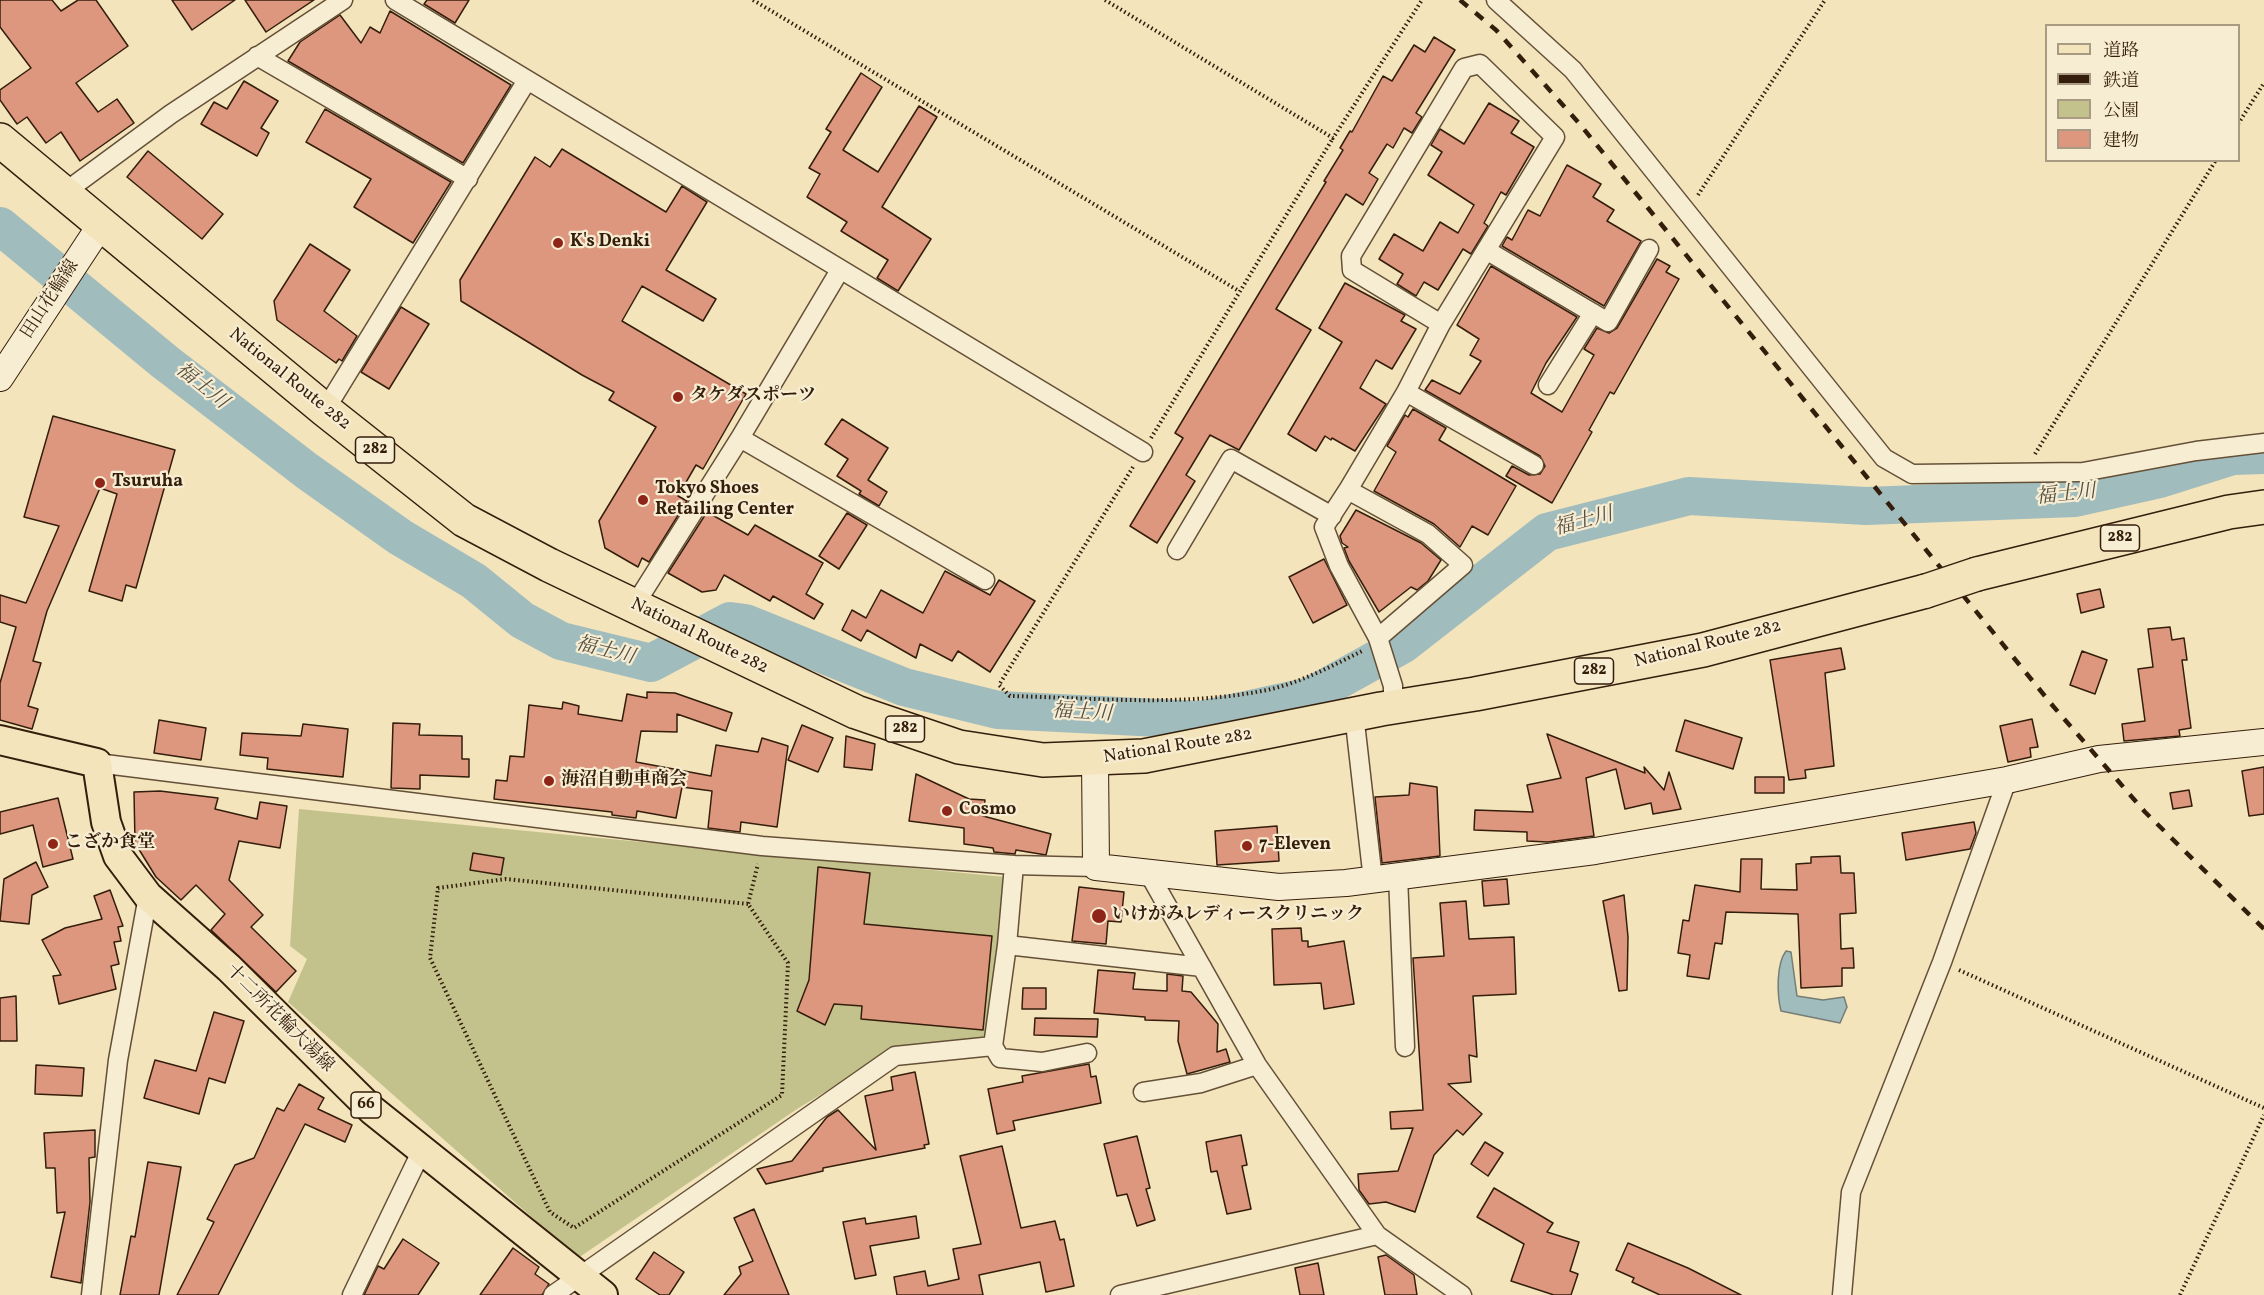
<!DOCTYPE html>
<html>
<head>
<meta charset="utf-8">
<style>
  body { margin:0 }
  #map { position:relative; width:2264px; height:1295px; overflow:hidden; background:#f3e4bc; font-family:Vollkorn,"Noto Serif JP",serif }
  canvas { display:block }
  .legend { position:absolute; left:2045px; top:24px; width:195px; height:138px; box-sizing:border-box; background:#f7edd3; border:2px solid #a99a83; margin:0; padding:8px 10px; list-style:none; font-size:18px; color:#341e0b }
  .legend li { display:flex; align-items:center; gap:12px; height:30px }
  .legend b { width:30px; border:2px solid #a99a83 }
</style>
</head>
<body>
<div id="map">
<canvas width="2264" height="1295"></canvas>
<ul class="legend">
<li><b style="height:8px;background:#f3e4bc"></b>道路</li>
<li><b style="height:8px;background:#341e0b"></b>鉄道</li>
<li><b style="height:16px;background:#c3c28c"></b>公園</li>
<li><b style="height:16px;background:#dc977e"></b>建物</li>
</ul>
</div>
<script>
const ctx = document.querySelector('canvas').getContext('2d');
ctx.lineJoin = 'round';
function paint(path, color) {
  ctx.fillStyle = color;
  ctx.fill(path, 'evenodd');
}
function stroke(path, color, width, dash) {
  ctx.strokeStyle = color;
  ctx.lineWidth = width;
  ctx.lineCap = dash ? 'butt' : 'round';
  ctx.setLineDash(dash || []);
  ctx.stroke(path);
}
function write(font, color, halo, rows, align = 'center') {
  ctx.font = font + ' Vollkorn,"Noto Serif JP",serif';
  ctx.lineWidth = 4.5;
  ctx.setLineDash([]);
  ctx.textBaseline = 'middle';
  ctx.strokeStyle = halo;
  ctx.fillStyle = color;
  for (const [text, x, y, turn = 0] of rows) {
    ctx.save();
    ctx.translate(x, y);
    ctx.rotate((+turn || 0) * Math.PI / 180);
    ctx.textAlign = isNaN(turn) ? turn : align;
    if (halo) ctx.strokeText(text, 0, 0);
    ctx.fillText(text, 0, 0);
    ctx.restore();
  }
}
paint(new Path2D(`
  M 299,809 L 1005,877 L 990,1037 L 900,1046 L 797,1109 L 578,1258 L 288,1002 L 307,959 L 290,946 Z`), '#c3c28c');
const water = new Path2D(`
  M 1786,951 L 1791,952 L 1797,996 L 1823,1000 L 1844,997 L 1847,1007 L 1840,1023 L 1781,1011 C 1777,995 1776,964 1786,951 Z`);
paint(water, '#a1bcbc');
stroke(water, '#757d75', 1.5);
stroke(new Path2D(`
  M 0,226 L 165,362 L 307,471 L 400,537 L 474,581 L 522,620 L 561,641 L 651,663 L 730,621 L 745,623 L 904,687 L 998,710 L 1200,720 L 1310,696 L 1402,645 L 1547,532 L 1689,496 L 1866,506 L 2075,498 L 2160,479 L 2233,456 L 2264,455`), '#a1bcbc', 38);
const building = new Path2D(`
  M 0,0 L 52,0 L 61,11 L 78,0 L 96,0 L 128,46 L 76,83 L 98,112 L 117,99 L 134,123 L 80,161 L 61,132 L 46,143 L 27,117 L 17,124 L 0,100 L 0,90 L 31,68 L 0,27 Z
  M 172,0 L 235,0 L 192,30 Z
  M 245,0 L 314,0 L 266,32 Z
  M 427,0 L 469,0 L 455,23 L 424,4 Z
  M 390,11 L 511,85 L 463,163 L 288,61 L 300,42 L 340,15 L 361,43 L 370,27 L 380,33 Z
  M 1434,37 L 1455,50 L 1416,113 L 1422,117 L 1412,133 L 1404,128 L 1393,148 L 1387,144 L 1369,173 L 1378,179 L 1363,205 L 1346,194 L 1276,309 L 1311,330 L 1239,450 L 1210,435 L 1186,475 L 1195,481 L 1157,543 L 1130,526 L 1183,438 L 1175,433 L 1326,182 L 1324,181 L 1343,150 L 1340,148 L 1350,131 L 1352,132 L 1383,76 L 1392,81 L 1414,45 L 1425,52 Z
  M 861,73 L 882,87 L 843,150 L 878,172 L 919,106 L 937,117 L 882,207 L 931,239 L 898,291 L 877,278 L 888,260 L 841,231 L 847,222 L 807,197 L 820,174 L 809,168 L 831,132 L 826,129 Z
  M 244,81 L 278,101 L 261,128 L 269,133 L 257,156 L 201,124 L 214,102 L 227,109 Z
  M 1489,103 L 1519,121 L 1511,133 L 1534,147 L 1506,195 L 1501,192 L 1484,223 L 1488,226 L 1471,254 L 1463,249 L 1438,290 L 1424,282 L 1416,296 L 1397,284 L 1403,274 L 1379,259 L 1394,234 L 1423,251 L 1440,222 L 1458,233 L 1474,205 L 1428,175 L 1442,152 L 1431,145 L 1440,129 L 1464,144 Z
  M 325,109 L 451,182 L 413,243 L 354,207 L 371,179 L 306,142 Z
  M 562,149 L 666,212 L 682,186 L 707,202 L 666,270 L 716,299 L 703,321 L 642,286 L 622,321 L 746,394 L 703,469 L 696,465 L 678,496 L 687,501 L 649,562 L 642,558 L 638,567 L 605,548 L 599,521 L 656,427 L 609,400 L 614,392 L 582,375 L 461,301 L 460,280 L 535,157 L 550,167 Z
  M 148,151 L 223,214 L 202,239 L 127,177 Z
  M 1567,165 L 1601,184 L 1593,197 L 1614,210 L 1607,221 L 1641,241 L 1604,306 L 1502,246 L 1507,237 L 1512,240 L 1528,210 L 1540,216 Z
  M 310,244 L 350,270 L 324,311 L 357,336 L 342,361 L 339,359 L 336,363 L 277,320 L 274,301 Z
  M 1657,259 L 1670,266 L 1666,272 L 1679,279 L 1614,394 L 1610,392 L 1589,430 L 1592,432 L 1552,503 L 1506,476 L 1512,466 L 1529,475 L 1540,474 L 1545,466 L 1540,456 L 1425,390 L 1432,380 L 1460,394 L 1481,361 L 1470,355 L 1479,339 L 1457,325 L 1491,266 L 1577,317 L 1546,363 L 1531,393 L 1562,412 L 1594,355 L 1584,349 L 1597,328 L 1609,333 L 1617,328 Z
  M 1345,283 L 1405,315 L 1401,321 L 1416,329 L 1392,369 L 1376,360 L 1360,388 L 1386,404 L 1355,451 L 1332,438 L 1331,440 L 1325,436 L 1316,451 L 1288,434 L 1342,342 L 1319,328 Z
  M 401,307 L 429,324 L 389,389 L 361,372 Z
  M 1413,409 L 1446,428 L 1439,440 L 1516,486 L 1488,535 L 1472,526 L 1460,547 L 1434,524 L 1374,491 L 1396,452 L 1387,446 L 1405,415 L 1408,417 Z
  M 53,416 L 175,450 L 136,588 L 126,585 L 122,601 L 89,591 L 117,494 L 100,488 L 47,611 L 33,661 L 41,663 L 28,706 L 38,709 L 32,729 L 0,720 L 0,683 L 16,627 L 0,622 L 0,595 L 26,603 L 59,526 L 24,517 Z
  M 842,419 L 888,448 L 868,480 L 887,492 L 879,506 L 859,494 L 861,491 L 837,476 L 848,459 L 825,444 Z
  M 1356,510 L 1421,543 L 1441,560 L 1428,581 L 1417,590 L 1411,587 L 1379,612 L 1349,561 L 1344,548 L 1348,547 L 1342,543 L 1340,536 Z
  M 707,512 L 748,535 L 755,525 L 823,563 L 806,594 L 823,604 L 814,619 L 773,596 L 770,601 L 724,575 L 716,590 L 702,592 L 668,573 Z
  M 847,513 L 867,525 L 839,569 L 819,556 Z
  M 1324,559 L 1347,605 L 1313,623 L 1289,577 Z
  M 945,571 L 990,595 L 999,580 L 1035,601 L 990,672 L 958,651 L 952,661 L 920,644 L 916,658 L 867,630 L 861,641 L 842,630 L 852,610 L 866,618 L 881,590 L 923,613 Z
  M 2100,589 L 2104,607 L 2081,613 L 2077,594 Z
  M 2170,627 L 2172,640 L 2184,638 L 2187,660 L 2182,660 L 2191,728 L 2179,730 L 2180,736 L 2124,741 L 2122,724 L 2145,721 L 2138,669 L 2153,667 L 2148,629 Z
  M 1841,648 L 1845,669 L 1825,673 L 1834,766 L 1805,770 L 1806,778 L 1789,780 L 1770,660 Z
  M 2082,651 L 2107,660 L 2095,694 L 2070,685 Z
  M 647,692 L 675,693 L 732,713 L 726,731 L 677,714 L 677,732 L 641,731 L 636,762 L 711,776 L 716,745 L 758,752 L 762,738 L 788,746 L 777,827 L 741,822 L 740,832 L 708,828 L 712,791 L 682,787 L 676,818 L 637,811 L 636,818 L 612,815 L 612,812 L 494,799 L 496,780 L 507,781 L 510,756 L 524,757 L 529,705 L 562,709 L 563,702 L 579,706 L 578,714 L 622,721 L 627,694 L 647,698 Z
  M 2032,719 L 2038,747 L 2030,748 L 2031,757 L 2008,762 L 2000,726 Z
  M 159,720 L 206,728 L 201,760 L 154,753 Z
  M 1685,720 L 1742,738 L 1733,769 L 1676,751 Z
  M 393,723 L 420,724 L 419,735 L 462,736 L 462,759 L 469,759 L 469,777 L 420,775 L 420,789 L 391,788 Z
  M 303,724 L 348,729 L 343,777 L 267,769 L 268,758 L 240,755 L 242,733 L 301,736 Z
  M 802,725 L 833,738 L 818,772 L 788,760 Z
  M 1547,734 L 1645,773 L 1644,767 L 1664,790 L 1669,772 L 1681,809 L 1653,814 L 1651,803 L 1625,809 L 1616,769 L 1586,778 L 1594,836 L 1548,842 L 1527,841 L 1527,832 L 1474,830 L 1475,810 L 1533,812 L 1527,785 L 1561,778 Z
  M 846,736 L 875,744 L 872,770 L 844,767 Z
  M 2264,767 L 2264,814 L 2249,816 L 2242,771 Z
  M 916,774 L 969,799 L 985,800 L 983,816 L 1051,834 L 1046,855 L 1016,850 L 1015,854 L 994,852 L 993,848 L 964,844 L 964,828 L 909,821 Z
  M 1755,777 L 1784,777 L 1784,793 L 1755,793 Z
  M 1410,783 L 1437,787 L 1440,856 L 1382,863 L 1375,797 L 1409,795 Z
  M 2189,790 L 2192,806 L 2173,809 L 2170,793 Z
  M 160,791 L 218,798 L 215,809 L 257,819 L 260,802 L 287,806 L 280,848 L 239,841 L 229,880 L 263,915 L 251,927 L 296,971 L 276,992 L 211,930 L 225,914 L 196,885 L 181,900 L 156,877 L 135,843 L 134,792 Z
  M 58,798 L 73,859 L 43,867 L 33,825 L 0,834 L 0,812 Z
  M 1974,822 L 1976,833 L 1970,849 L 1906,860 L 1902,833 Z
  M 1277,826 L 1279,861 L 1217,865 L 1215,831 Z
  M 473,853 L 504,858 L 501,875 L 470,870 Z
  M 1840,856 L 1841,873 L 1854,873 L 1856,913 L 1840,914 L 1841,949 L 1853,948 L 1854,968 L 1842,968 L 1842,986 L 1801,988 L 1798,914 L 1726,912 L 1722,944 L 1715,943 L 1709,979 L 1687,976 L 1690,955 L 1678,953 L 1683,920 L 1689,921 L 1695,885 L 1740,892 L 1741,859 L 1762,859 L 1761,889 L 1797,890 L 1796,864 L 1811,863 L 1811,857 Z
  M 36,862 L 48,887 L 32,895 L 29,924 L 0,921 L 4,879 Z
  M 818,867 L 870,873 L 864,924 L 992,936 L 983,1030 L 861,1019 L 862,1006 L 834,1004 L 825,1025 L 797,1011 L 809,980 Z
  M 1507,879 L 1509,904 L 1484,906 L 1482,881 Z
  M 1079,887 L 1124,892 L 1121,922 L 1108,921 L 1106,944 L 1072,941 Z
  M 110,890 L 123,926 L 118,927 L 121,941 L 114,942 L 119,964 L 111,966 L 116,989 L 59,1004 L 53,976 L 61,975 L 42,940 L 65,928 L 102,919 L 94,896 Z
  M 1624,895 L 1628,937 L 1627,990 L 1619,991 L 1603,901 Z
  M 1466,901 L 1469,939 L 1514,937 L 1516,994 L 1473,996 L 1477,1057 L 1469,1055 L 1471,1082 L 1448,1084 L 1482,1114 L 1463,1135 L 1457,1130 L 1434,1155 L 1415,1212 L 1386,1202 L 1369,1204 L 1359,1190 L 1358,1174 L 1398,1171 L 1413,1128 L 1391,1129 L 1390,1112 L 1423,1110 L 1413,958 L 1444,956 L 1440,903 Z
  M 1301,928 L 1302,941 L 1308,941 L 1308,947 L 1344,941 L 1354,1004 L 1324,1009 L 1321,983 L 1274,985 L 1272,929 Z
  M 1098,970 L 1135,973 L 1133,989 L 1167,991 L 1167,974 L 1183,976 L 1182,991 L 1191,992 L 1218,1024 L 1217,1052 L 1226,1049 L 1230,1062 L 1187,1074 L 1178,1041 L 1179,1021 L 1145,1020 L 1145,1017 L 1094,1013 Z
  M 1023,988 L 1046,988 L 1046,1009 L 1022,1009 Z
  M 16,996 L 17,1041 L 0,1041 L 0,998 Z
  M 214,1012 L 244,1021 L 225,1083 L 209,1078 L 199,1114 L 144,1098 L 155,1060 L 196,1071 Z
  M 1035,1018 L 1098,1019 L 1097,1037 L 1034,1035 Z
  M 1089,1064 L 1091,1077 L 1096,1076 L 1101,1103 L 1013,1121 L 1015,1130 L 997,1134 L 988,1089 L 1023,1082 L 1022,1076 Z
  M 36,1065 L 84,1068 L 82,1096 L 35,1094 Z
  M 915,1072 L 929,1144 L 924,1145 L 925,1148 L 823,1168 L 823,1171 L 766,1184 L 757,1169 L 792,1161 L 827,1117 L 838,1110 L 876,1150 L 865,1096 L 893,1090 L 891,1077 Z
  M 299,1084 L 324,1098 L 318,1109 L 352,1125 L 345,1142 L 305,1124 L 218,1295 L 177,1295 L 214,1222 L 207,1219 L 235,1165 L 254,1158 L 277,1108 L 284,1111 Z
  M 95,1130 L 95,1157 L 89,1158 L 90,1202 L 81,1283 L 51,1277 L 65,1212 L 57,1213 L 55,1168 L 46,1168 L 44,1133 Z
  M 1241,1135 L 1247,1165 L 1242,1166 L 1251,1209 L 1227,1214 L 1217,1171 L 1211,1172 L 1206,1142 Z
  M 1137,1136 L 1150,1188 L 1146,1189 L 1155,1220 L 1137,1226 L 1127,1194 L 1117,1196 L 1104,1144 Z
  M 1485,1142 L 1503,1153 L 1488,1176 L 1471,1164 Z
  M 1002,1146 L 1021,1228 L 1055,1221 L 1060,1240 L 1064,1239 L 1074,1286 L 1046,1292 L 1040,1262 L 979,1275 L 983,1295 L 897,1295 L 894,1277 L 925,1271 L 928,1286 L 959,1279 L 953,1249 L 981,1244 L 960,1156 Z
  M 148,1162 L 181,1167 L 159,1295 L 120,1295 L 131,1236 L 135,1237 Z
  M 1494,1188 L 1553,1223 L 1547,1232 L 1579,1242 L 1570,1271 L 1578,1274 L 1571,1295 L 1554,1295 L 1511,1281 L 1524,1244 L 1477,1217 Z
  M 754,1209 L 789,1295 L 724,1295 L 741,1274 L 739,1267 L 753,1261 L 734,1218 Z
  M 916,1216 L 919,1238 L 870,1246 L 876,1275 L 855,1279 L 843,1222 L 865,1218 L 866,1224 Z
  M 403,1239 L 439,1263 L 418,1295 L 364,1295 L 378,1266 L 384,1269 Z
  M 1628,1243 L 1688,1268 L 1741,1295 L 1660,1295 L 1632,1282 L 1634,1278 L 1616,1270 Z
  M 513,1248 L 539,1267 L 535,1274 L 549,1284 L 542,1295 L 480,1295 Z
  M 654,1252 L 684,1272 L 669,1295 L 660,1295 L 636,1279 Z
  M 1386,1255 L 1414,1275 L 1417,1295 L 1385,1295 L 1378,1257 Z
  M 1318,1263 L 1324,1295 L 1300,1295 L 1295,1268 Z`);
paint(building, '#dc977e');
stroke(building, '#341e0b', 1.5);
const street = new Path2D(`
  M 395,0 L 1143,452
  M 1496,0 L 1573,70 L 1884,458 L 1912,474 L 2083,472 L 2196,451 L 2264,443
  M 257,56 L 468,179
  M 1480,64 L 1555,137 L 1441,324 L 1352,270 L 1351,256 L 1464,68 Z
  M 65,192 L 171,114 L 343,0
  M 1486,250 L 1608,322 L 1649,249
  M 1441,324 L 1406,392 L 1534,465
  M 1548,385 L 1593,313
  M 325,410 L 526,82
  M 740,438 L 840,270
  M 1348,490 L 1324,527 L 1339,566 L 1378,638 L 1463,565 L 1428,534 L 1348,490 L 1406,392
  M 1177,550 L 1231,459 L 1332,516
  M 634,606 L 740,438 L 985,580
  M 1378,638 L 1393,686 L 1393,707
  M 1354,714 L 1373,880
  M 97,763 L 762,846 L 1014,865 L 1096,867
  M 1148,872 L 1257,1065 L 1377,1235 L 1462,1295
  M 1398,876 L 1405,1047
  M 1007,945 L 1202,967
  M 993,1046 L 1000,1058 L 1042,1062 L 1087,1053
  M 1143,1092 L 1201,1083 L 1257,1065
  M 91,1295 L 118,1060 L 148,896
  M 352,1295 L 422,1150
  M 553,1295 L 895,1056 L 993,1046 L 1007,945 L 1014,865
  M 1120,1295 L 1377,1235
  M 1842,1295 L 1851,1192 L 1942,962 L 2007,780`);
const secondary = new Path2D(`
  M 0,378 L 102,223
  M 1095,760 L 1096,867 L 1279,887 L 1346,883 L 1595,851 L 2007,780 L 2099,759 L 2264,742`);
const primary = new Path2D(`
  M 0,740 L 97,763 L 106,822 L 118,856 L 148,896 L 229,968 L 372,1110 L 603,1295`);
const highway = new Path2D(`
  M 0,140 L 325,410 L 464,520 L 549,565 L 856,712 L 959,747 L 1043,760 L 1144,756 L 1381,709 L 1475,694 L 1703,650 L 1926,591
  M 1977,574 L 2229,512 L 2264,507`);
stroke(street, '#645037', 21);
stroke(secondary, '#341e0b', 28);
stroke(primary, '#341e0b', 32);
stroke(highway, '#341e0b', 36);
stroke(new Path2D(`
  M 753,0 L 1239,291
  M 1105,0 L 1333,138 L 1422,0
  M 2238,124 L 2264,83
  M 1698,195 L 1825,0
  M 1151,438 L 1333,138
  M 2035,454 L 2216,160
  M 1133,467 L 999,685 L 1010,696 C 1095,698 1183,707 1267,690 C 1300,683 1334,665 1364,650
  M 748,904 L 506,879 L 438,888 L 430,958 L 550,1212 L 574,1228 L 782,1095 L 788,963 L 748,904 L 758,864
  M 1959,970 L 2264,1108
  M 2180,1295 L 2264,1115`), '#341e0b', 4, [1.5, 3]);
stroke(street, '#f7edd3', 18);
stroke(secondary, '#f7edd3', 26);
stroke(primary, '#f3e4bc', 28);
stroke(highway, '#f3e4bc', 33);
stroke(new Path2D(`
  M 1460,0 L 1496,30 L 1578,122 L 2053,706 L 2145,812 L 2264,929`), '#341e0b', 4.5, [10, 10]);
const highwayBridge = new Path2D(`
  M 1926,591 L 1977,574`);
stroke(highwayBridge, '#341e0b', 36, []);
stroke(highwayBridge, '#f3e4bc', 33);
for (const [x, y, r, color] of [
  [558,243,6,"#8f2418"],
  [678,397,6,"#8f2418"],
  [100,483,6,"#8f2418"],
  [643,500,6,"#8f2418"],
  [549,781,6,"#8f2418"],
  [947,811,6,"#8f2418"],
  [53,844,6,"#8f2418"],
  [1247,846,6,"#8f2418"],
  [1099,916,8,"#8f2418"]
]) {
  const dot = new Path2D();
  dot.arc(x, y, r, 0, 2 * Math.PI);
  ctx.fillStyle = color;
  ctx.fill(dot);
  stroke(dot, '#f7edd3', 2);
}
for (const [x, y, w] of [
  [375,450,39],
  [2120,538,39],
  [1594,671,39],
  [905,729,39],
  [366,1105,30]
]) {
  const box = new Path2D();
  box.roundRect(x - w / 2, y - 13, w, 26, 4.5);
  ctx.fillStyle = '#f7edd3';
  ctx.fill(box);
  stroke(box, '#341e0b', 1.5);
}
write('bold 16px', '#341e0b', null, [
  ["282",375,450],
  ["282",2120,538],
  ["282",1594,671],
  ["282",905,729],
  ["66",366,1105]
]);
write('bold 18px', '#341e0b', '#f7edd3', [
  ["K's Denki",570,243],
  ["タケダスポーツ",690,397],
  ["Tsuruha",112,483],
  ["Tokyo Shoes",655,490],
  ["Retailing Center",655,511],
  ["海沼自動車商会",561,781],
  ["Cosmo",959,811],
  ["こざか食堂",65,844],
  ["7-Eleven",1259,846],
  ["いけがみレディースクリニック",1112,916]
], 'left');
write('18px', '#341e0b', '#f7edd3', [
  ["田山花輪線",51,300,-57],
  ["National Route 282",289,380,39],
  ["National Route 282",699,637,26],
  ["National Route 282",1708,645,-14],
  ["National Route 282",1178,747,-9],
  ["十二所花輪大湯線",279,1019,45]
]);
write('italic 20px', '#554d40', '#f7edd3', [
  ["福士川",201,387,39],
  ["福士川",2066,496,-6],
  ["福士川",1584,523,-15],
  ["福士川",605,652,14],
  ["福士川",1082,714,3]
]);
</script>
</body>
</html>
